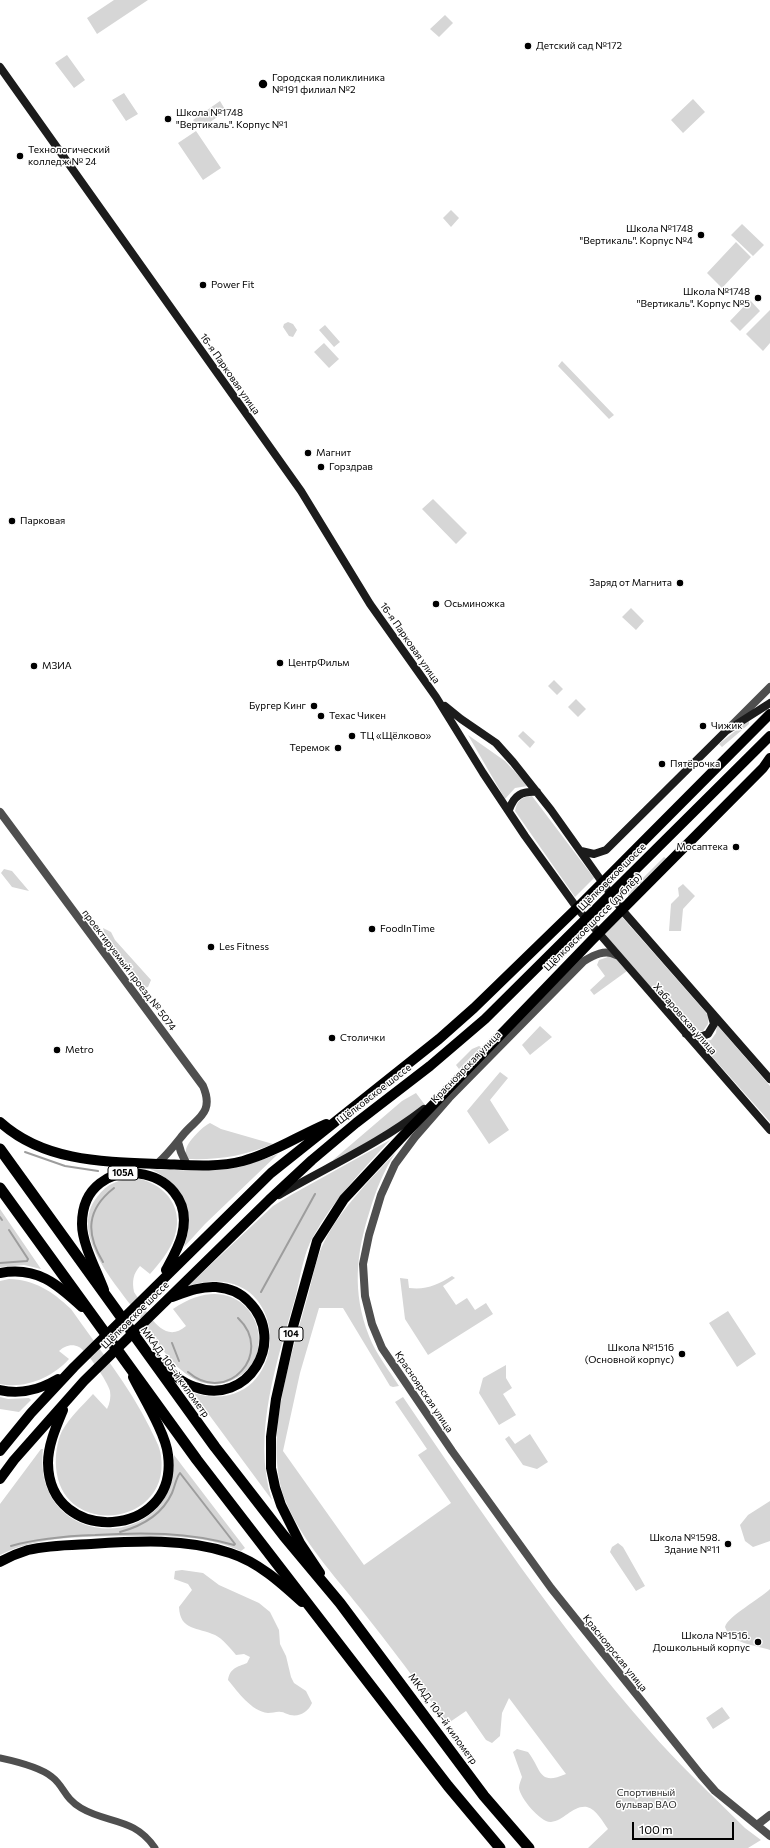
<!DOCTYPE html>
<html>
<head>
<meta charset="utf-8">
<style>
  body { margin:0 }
  #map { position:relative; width:770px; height:1848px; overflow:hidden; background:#fff; font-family:Commissioner,sans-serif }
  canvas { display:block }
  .scale { position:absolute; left:632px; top:1822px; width:102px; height:18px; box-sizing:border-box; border:2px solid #000; border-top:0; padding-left:5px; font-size:12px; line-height:14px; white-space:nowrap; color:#000; -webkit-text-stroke:3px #fff; paint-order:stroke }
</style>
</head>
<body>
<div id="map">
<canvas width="770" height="1848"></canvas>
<div class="scale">100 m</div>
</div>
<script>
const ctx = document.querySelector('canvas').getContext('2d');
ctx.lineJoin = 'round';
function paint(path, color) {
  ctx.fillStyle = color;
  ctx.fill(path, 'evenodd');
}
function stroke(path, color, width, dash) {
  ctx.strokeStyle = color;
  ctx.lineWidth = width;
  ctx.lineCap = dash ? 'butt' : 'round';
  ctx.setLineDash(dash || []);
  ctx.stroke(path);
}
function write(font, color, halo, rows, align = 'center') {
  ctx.font = font + ' Commissioner,sans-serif';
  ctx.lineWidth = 3;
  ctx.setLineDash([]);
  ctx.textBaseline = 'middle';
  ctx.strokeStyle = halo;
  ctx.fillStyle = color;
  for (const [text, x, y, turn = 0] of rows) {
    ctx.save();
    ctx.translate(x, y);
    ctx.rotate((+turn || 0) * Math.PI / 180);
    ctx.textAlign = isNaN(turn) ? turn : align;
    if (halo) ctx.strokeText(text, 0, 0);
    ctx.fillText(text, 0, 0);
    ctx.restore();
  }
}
paint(new Path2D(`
  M 114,0 L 148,0 L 97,34 L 87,18 Z
  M 445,15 L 453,23 L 439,37 L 430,29 Z
  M 67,55 L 85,80 L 74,88 L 55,63 Z
  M 124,93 L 138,114 L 126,121 L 112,100 Z
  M 693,99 L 705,112 L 683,133 L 671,120 Z
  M 220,101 L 226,111 L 200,129 L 193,120 Z
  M 196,131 L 221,168 L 203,180 L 178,143 Z
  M 451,210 L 459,218 L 451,227 L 443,218 Z
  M 742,224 L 764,245 L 753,256 L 731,235 Z
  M 736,242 L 751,257 L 722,288 L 707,273 Z
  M 750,300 L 760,311 L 740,331 L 730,321 Z
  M 770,310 L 770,343 L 763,351 L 746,334 Z
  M 288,322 L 293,324 L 297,330 L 293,337 L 289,336 L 283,327 L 284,324 Z
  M 325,325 L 340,342 L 334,347 L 319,330 Z
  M 324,343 L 339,359 L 329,368 L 314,352 Z
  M 562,361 L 614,415 L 609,419 L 558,366 Z
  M 433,499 L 467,533 L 456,544 L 422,509 Z
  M 631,608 L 644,621 L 636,630 L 622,617 Z
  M 554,680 L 563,689 L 557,695 L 548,686 Z
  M 576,699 L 586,709 L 578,717 L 568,707 Z
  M 749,720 L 749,724 L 722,747 L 719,744 Z
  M 523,731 L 535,742 L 530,748 L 518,736 Z
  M 468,735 L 505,761 L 528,786 L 515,788 L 505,799 Z
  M 532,796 L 594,878 L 575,897 L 515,811 C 517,801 521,797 532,796 Z
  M 664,857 L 667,859 L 629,899 L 628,895 L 632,889 Z
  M 4,869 L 12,871 L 29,891 L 12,887 L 1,873 Z
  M 683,884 L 695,896 L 683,909 L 681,931 L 669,931 L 671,904 L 679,896 L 678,888 Z
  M 622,917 L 709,1016 L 708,1024 L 703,1031 L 691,1032 L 604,935 Z
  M 103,928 L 111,932 L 115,940 L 151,980 L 148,987 L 144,988 L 141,987 L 105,936 Z
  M 611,956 L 618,959 L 627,971 L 594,995 L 590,990 L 605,976 L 597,965 L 599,960 Z
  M 717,1025 L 770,1086 L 770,1122 L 699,1042 L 711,1040 L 716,1033 Z
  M 540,1026 L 552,1037 L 530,1055 L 522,1045 Z
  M 479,1046 L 481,1047 L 459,1069 L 456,1065 L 472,1049 Z
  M 500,1072 L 508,1078 L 490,1100 L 509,1130 L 489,1144 L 467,1111 Z
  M 416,1093 L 425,1105 L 410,1117 L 335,1161 L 333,1160 L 402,1101 Z
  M 210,1123 L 221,1129 L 273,1144 C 243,1156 220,1160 187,1159 C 186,1156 185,1153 186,1150 C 187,1142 203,1126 210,1123 Z
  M 390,1140 C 362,1171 333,1200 313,1237 C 304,1252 300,1277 296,1295 C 278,1358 251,1435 272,1500 L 193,1393 C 295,1423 298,1252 188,1286 L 273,1206 L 291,1195 Z
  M 396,1152 C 384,1170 376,1190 370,1210 C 356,1254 352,1292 369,1336 C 376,1354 389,1370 399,1386 L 393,1387 L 390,1386 L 343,1308 L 319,1308 L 300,1373 L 283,1451 L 364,1565 L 451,1503 L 418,1455 L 427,1449 L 395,1402 L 403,1397 C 480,1510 557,1625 648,1729 C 678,1764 712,1795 745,1828 L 761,1840 L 748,1848 L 588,1848 L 608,1829 C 603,1822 596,1809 587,1807 C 573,1805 564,1821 551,1822 C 541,1823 520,1798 519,1788 C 519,1784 521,1780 522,1777 L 513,1752 L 517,1749 L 528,1752 C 542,1770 538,1786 566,1774 L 509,1698 L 502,1713 L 500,1736 L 492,1743 L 486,1740 L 466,1711 L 447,1724 C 419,1684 390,1646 360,1608 C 333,1574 303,1542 286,1502 C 262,1443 290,1361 306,1302 C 312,1283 315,1260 324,1242 C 342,1207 370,1180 396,1152 Z
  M 278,1154 L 205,1224 L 184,1247 C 196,1212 184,1184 150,1169 C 200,1171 230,1173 278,1154 Z
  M 136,1178 C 167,1184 186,1210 173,1241 C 168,1253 159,1264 150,1274 L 140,1266 C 133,1274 132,1281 134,1292 C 146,1309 162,1347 186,1326 L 173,1309 C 250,1256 290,1358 230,1381 C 205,1391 188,1377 171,1361 C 157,1342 144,1323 130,1304 C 110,1277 70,1231 97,1197 C 107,1183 120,1179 136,1178 Z
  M 0,1209 L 41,1269 L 24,1265 L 0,1267 Z
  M 452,1276 L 455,1278 L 443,1286 L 456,1305 L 467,1298 L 475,1310 L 486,1303 L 493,1314 L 428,1355 L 405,1319 L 400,1278 L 408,1279 L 409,1288 C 427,1290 437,1285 452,1276 Z
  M 9,1279 C 35,1280 52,1291 71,1309 C 98,1348 129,1385 150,1428 C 154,1437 160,1446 161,1456 C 171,1527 61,1539 56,1467 C 55,1456 57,1441 62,1431 C 70,1417 82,1406 93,1394 L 107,1409 C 110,1403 111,1397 110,1391 C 108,1382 87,1351 79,1347 C 72,1343 64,1346 59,1351 L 69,1359 C 52,1378 25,1389 0,1384 L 0,1281 Z
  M 728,1311 L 756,1354 L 737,1367 L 709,1323 Z
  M 506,1365 L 506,1378 L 512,1388 L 503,1394 L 516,1415 L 499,1425 L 479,1393 L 483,1378 Z
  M 0,1397 L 8,1399 L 29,1398 L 31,1400 L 19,1412 L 0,1409 Z
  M 530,1434 L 548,1462 L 537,1469 L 523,1465 L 505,1439 L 509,1436 L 515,1444 Z
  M 41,1449 L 43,1449 C 31,1552 179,1556 174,1455 L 245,1548 L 241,1551 C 204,1534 163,1536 123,1536 C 82,1537 37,1536 0,1555 L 0,1504 Z
  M 770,1501 L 770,1541 L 753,1547 L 745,1541 L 740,1525 L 748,1515 Z
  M 618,1543 L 623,1547 L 645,1586 L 636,1591 L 610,1552 L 612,1547 Z
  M 182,1570 L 203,1573 L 219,1585 L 259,1603 L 270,1612 L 279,1630 L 280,1644 L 286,1656 L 291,1677 L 294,1683 L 306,1691 L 312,1703 C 308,1712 300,1717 290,1715 C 286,1714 284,1712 281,1712 C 277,1711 273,1713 268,1713 C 251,1711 238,1692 228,1680 C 230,1668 237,1667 247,1663 L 250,1657 L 244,1654 L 236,1655 C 230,1648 223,1639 215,1635 C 198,1627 180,1631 179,1607 L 192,1590 L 188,1584 L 174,1579 L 175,1571 Z
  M 770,1589 L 770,1650 C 755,1645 731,1644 725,1627 C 728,1616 760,1599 770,1589 Z
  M 722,1707 L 730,1718 L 713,1729 L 706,1718 Z`), '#d6d6d6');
stroke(new Path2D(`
  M 25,1152 L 65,1166 L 98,1171
  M 0,1217 L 2,1220
  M 103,1262 C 85,1233 87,1209 114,1188
  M 0,1263 L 27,1261 L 28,1259 L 9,1230
  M 261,1292 L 315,1194
  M 172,1343 L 179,1361
  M 188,1372 C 227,1406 275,1353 238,1318
  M 11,1546 C 39,1538 66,1536 95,1535 C 142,1532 188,1532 234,1545 L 235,1544 L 180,1473 C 176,1478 175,1486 172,1493 C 162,1515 142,1526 120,1532`), '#9d9d9d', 2);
stroke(new Path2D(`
  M 0,1758 C 14,1761 41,1768 52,1777 C 64,1786 64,1798 81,1808 C 108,1824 134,1817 155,1848`), '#4f4f4f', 7);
stroke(new Path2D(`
  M 732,725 L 770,687
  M 0,812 L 203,1086 C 215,1114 196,1118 182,1136 C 174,1146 167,1155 157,1164
  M 616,955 C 605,949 594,955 584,961 L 449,1098 L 415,1137 L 395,1164 L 381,1195 L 369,1235 L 363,1264 L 365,1296 L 372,1324 L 382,1348 L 452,1451 L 551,1588 L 701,1775 L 715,1791 L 770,1836
  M 178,1142 L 181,1152 L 187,1165
  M 757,1825 L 770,1815`), '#4f4f4f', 8);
stroke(new Path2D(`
  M 0,67 L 301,491 L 370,604 L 436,697 L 483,773 L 525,836 L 577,908 L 770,1130
  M 445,706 L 461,719 L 496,743 L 513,762 L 551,810 L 622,910 L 770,1079
  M 509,810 C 514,795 522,791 537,792
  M 581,851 L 594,854 L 606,850 L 726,731 L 770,703
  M 686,1034 L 697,1038 L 708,1034 L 714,1024 L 711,1013
  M 279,1195 C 327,1167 379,1144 424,1109`), '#1c1c1c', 8);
stroke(new Path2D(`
  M 0,1122 C 44,1162 105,1162 161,1164 C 188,1165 216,1168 243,1161 C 273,1153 298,1136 326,1124
  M 0,1273 C 37,1266 57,1284 82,1307
  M 104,1290 C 97,1271 82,1244 82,1224 C 82,1147 200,1163 182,1235 C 179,1247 172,1259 166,1270
  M 153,1357 C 166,1368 179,1382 195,1387 C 247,1407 288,1341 249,1302 C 241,1293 229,1288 216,1287 C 201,1286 186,1292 172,1297
  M 0,1390 C 21,1395 39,1390 58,1379
  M 63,1410 C 56,1427 48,1445 48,1463 C 49,1547 179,1539 168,1455 C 166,1434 143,1397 133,1377
  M 0,1451 L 31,1413 L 74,1367 L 271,1173 L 439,1039 L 474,1008 L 577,908 L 770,714
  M 0,1479 L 14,1460 L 84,1381 L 269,1200 L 312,1160 L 356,1123 L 430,1066 L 485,1019 L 770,736
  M 0,1562 C 9,1557 18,1553 28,1550 C 49,1545 70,1545 91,1544 C 137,1541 186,1538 230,1553 C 258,1562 280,1582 302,1602
  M 320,1573 L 300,1543 L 281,1505 L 275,1487 L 271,1468 L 271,1437 L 276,1399 L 289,1341 L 317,1241 L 344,1199 L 401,1138 L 592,940 L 763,768 L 770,758`), '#000', 10);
stroke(new Path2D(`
  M 0,1149 L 215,1447 L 284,1536 L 340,1603 L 484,1796 L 529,1848
  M 0,1188 L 197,1460 L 448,1786 L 500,1848`), '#000', 11);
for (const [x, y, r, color] of [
  [528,46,4,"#000"],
  [263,84,5,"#000"],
  [168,119,4,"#000"],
  [20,156,4,"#000"],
  [701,235,4,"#000"],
  [203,285,4,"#000"],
  [758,298,4,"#000"],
  [308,453,4,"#000"],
  [321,467,4,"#000"],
  [12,521,4,"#000"],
  [680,583,4,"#000"],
  [436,604,4,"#000"],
  [280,663,4,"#000"],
  [34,666,4,"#000"],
  [314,706,4,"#000"],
  [321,716,4,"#000"],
  [703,726,4,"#000"],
  [352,736,4,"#000"],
  [338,748,4,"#000"],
  [662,764,4,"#000"],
  [736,847,4,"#000"],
  [372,929,4,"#000"],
  [211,947,4,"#000"],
  [332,1038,4,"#000"],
  [57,1050,4,"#000"],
  [682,1354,4,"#000"],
  [728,1544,4,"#000"],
  [758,1642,4,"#000"]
]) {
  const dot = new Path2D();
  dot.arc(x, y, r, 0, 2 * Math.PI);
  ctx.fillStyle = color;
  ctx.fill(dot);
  stroke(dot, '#fff', 1.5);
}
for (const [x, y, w] of [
  [123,1173,30],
  [291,1334,24]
]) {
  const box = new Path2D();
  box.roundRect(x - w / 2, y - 7, w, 14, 3);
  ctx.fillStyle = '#fff';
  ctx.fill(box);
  stroke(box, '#000', 1);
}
write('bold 9px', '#000', null, [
  ["105A",123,1173],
  ["104",291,1334]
]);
write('10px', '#000', '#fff', [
  ["Детский сад №172",536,46],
  ["Городская поликлиника",272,78],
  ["№191 филиал №2",272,90],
  ["Школа №1748",176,113],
  ["\"Вертикаль\". Корпус №1",176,125],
  ["Технологический",28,150],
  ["колледж № 24",28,162],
  ["Школа №1748",693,229,"right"],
  ["\"Вертикаль\". Корпус №4",693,241,"right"],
  ["Power Fit",211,285],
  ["Школа №1748",750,292,"right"],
  ["\"Вертикаль\". Корпус №5",750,304,"right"],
  ["Магнит",316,453],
  ["Горздрав",329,467],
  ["Парковая",20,521],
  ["Заряд от Магнита",672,583,"right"],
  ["Осьминожка",444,604],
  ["ЦентрФильм",288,663],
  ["МЗИА",42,666],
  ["Бургер Кинг",306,706,"right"],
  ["Техас Чикен",329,716],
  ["Чижик",711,726],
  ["ТЦ «Щёлково»",360,736],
  ["Теремок",330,748,"right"],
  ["Пятёрочка",670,764],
  ["Мосаптека",728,847,"right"],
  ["FoodInTime",380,929],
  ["Les Fitness",219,947],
  ["Столички",340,1038],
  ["Metro",65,1050],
  ["Школа №1516",674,1348,"right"],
  ["(Основной корпус)",674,1360,"right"],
  ["Школа №1598.",720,1538,"right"],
  ["Здание №11",720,1550,"right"],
  ["Школа №1516.",750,1636,"right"],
  ["Дошкольный корпус",750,1648,"right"]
], 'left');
write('10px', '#000', '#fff', [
  ["16-я Парковая улица",230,374,55],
  ["16-я Парковая улица",410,643,55],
  ["Щёлковское шоссе",612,877,-45],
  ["Щёлковское шоссе (дублёр)",593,922,-45],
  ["проектируемый проезд № 5074",129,970,53],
  ["Хабаровская улица",685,1019,49],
  ["Красноярская улица",466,1067,-46],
  ["Щёлковское шоссе",374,1094,-38],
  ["Щёлковское шоссе",135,1315,-45],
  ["МКАД, 105-й километр",175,1372,54],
  ["Красноярская улица",424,1392,56],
  ["Красноярская улица",615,1653,51],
  ["МКАД, 104-й километр",443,1719,54]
]);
write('10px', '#2d2d2d', '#fff', [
  ["Спортивный",646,1793],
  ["бульвар ВАО",646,1805]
]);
</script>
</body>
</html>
